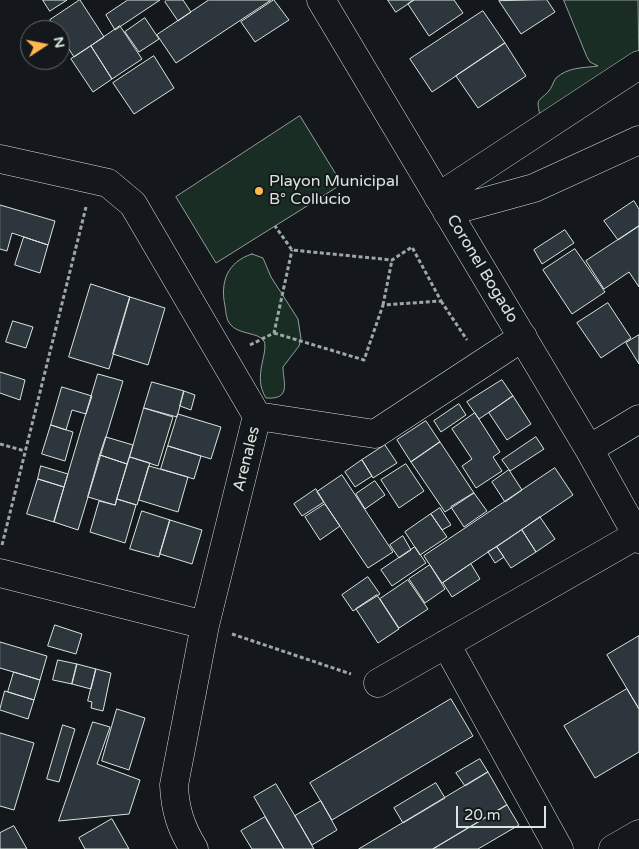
<!DOCTYPE html>
<html>
<head>
<meta charset="utf-8">
<style>
  body { margin:0 }
  #map { position:relative; width:639px; height:849px; overflow:hidden; background:#14181c; font-family:"Varela Round",sans-serif }
  canvas { display:block }
  .north { position:absolute; left:20px; top:20px; width:50px; height:50px; box-sizing:border-box; background:#14181c; border:1px solid #626a69; border-radius:50%; rotate:79deg; font-size:14px; font-weight:700; line-height:20px; text-align:center; color:#d8e6dc }
  .north::after { content:''; display:block; margin:auto; width:18px; height:22px; background:#ffb74d; clip-path:polygon(50% 0,100% 100%,50% 72%,0 100%) }
  .scale { position:absolute; left:456px; top:806px; width:90px; height:22px; box-sizing:border-box; border:2px solid #d8e6dc; border-top:0; padding-left:6px; font-size:15px; line-height:18px; white-space:nowrap; color:#d8e6dc; -webkit-text-stroke:4px #14181c; paint-order:stroke }
</style>
</head>
<body>
<div id="map">
<canvas width="639" height="849"></canvas>
<div class="north">N</div>
<div class="scale">20 m</div>
</div>
<script>
const ctx = document.querySelector('canvas').getContext('2d');
ctx.lineJoin = 'round';
function paint(path, color) {
  ctx.fillStyle = color;
  ctx.fill(path, 'evenodd');
}
function stroke(path, color, width, dash) {
  ctx.strokeStyle = color;
  ctx.lineWidth = width;
  ctx.lineCap = dash ? 'butt' : 'round';
  ctx.setLineDash(dash || []);
  ctx.stroke(path);
}
function write(font, color, halo, rows, align = 'center') {
  ctx.font = font + ' "Varela Round",sans-serif';
  ctx.lineWidth = 4;
  ctx.setLineDash([]);
  ctx.textBaseline = 'middle';
  ctx.strokeStyle = halo;
  ctx.fillStyle = color;
  for (const [text, x, y, turn = 0] of rows) {
    ctx.save();
    ctx.translate(x, y);
    ctx.rotate((+turn || 0) * Math.PI / 180);
    ctx.textAlign = isNaN(turn) ? turn : align;
    if (halo) ctx.strokeText(text, 0, 0);
    ctx.fillText(text, 0, 0);
    ctx.restore();
  }
}
const green = new Path2D(`
  M 564,0 L 638,0 L 639,71 L 540,115 C 536,98 538,102 548,92 C 552,88 553,82 556,78 C 568,67 583,68 598,66 L 590,62 L 587,57 Z
  M 300,116 L 342,184 L 216,263 L 176,197 Z
  M 252,254 L 263,258 L 271,277 L 298,319 L 301,339 L 299,346 L 283,367 C 283,382 292,400 266,398 C 252,376 269,353 264,341 C 259,332 238,335 230,324 C 226,319 226,312 225,306 C 220,282 227,262 252,254 Z`);
paint(green, '#1a2d24');
stroke(green, '#939e99', 1);
const building = new Path2D(`
  M 43,0 L 67,0 L 50,11 Z
  M 80,0 L 104,37 L 74,57 L 60,35 L 60,30 L 56,30 L 50,20 Z
  M 128,0 L 160,0 L 115,30 L 106,15 Z
  M 167,0 L 183,0 L 191,12 L 178,21 L 165,2 Z
  M 209,0 L 271,0 L 176,63 L 157,35 Z
  M 274,0 L 289,20 L 255,42 L 241,22 Z
  M 388,0 L 414,0 L 396,12 Z
  M 414,0 L 454,0 L 463,13 L 429,36 L 408,4 Z
  M 547,0 L 555,12 L 521,34 L 499,1 Z
  M 483,11 L 505,43 L 432,92 L 410,59 Z
  M 145,18 L 159,39 L 139,52 L 125,32 Z
  M 120,26 L 142,59 L 112,79 L 91,46 Z
  M 505,43 L 526,76 L 478,108 L 456,76 Z
  M 91,46 L 112,79 L 93,92 L 71,59 Z
  M 154,56 L 174,88 L 134,114 L 113,83 Z
  M 634,201 L 639,209 L 639,226 L 618,240 L 604,221 Z
  M 0,205 L 55,221 L 48,245 L 12,233 L 7,251 L 0,249 Z
  M 639,226 L 639,287 L 629,272 L 604,289 L 586,261 Z
  M 565,230 L 574,243 L 542,264 L 534,250 Z
  M 24,237 L 48,245 L 40,273 L 15,265 Z
  M 575,249 L 605,292 L 572,314 L 543,270 Z
  M 91,284 L 130,297 L 109,369 L 69,357 Z
  M 130,297 L 165,308 L 148,365 L 113,354 Z
  M 608,303 L 631,338 L 601,358 L 577,323 Z
  M 13,321 L 33,327 L 26,348 L 6,342 Z
  M 639,335 L 639,364 L 626,343 Z
  M 0,372 L 25,380 L 20,400 L 0,393 Z
  M 98,374 L 123,381 L 78,530 L 54,522 Z
  M 502,380 L 513,396 L 479,419 L 467,402 Z
  M 152,382 L 184,391 L 177,417 L 144,408 Z
  M 62,387 L 92,396 L 86,414 L 72,410 L 66,430 L 51,425 Z
  M 184,391 L 195,395 L 191,410 L 180,406 Z
  M 513,396 L 531,424 L 507,440 L 489,413 Z
  M 459,404 L 466,415 L 441,432 L 434,421 Z
  M 144,408 L 173,417 L 158,466 L 130,457 Z
  M 475,413 L 500,452 L 493,457 L 502,471 L 476,488 L 462,466 L 472,459 L 452,429 Z
  M 178,414 L 221,427 L 211,459 L 168,446 Z
  M 426,421 L 440,442 L 411,462 L 397,440 Z
  M 51,425 L 73,432 L 65,461 L 42,454 Z
  M 106,437 L 133,445 L 127,464 L 100,455 Z
  M 536,437 L 544,449 L 510,471 L 502,460 Z
  M 440,442 L 474,493 L 445,512 L 411,462 Z
  M 385,445 L 397,463 L 373,478 L 362,460 Z
  M 168,446 L 201,456 L 194,479 L 161,469 Z
  M 100,455 L 127,464 L 115,505 L 88,497 Z
  M 130,457 L 150,463 L 137,505 L 117,499 Z
  M 362,460 L 372,476 L 355,487 L 345,472 Z
  M 406,464 L 424,491 L 399,508 L 381,480 Z
  M 41,466 L 68,474 L 64,487 L 38,479 Z
  M 149,466 L 188,477 L 178,512 L 139,500 Z
  M 555,468 L 573,495 L 442,583 L 424,556 Z
  M 509,470 L 522,490 L 505,502 L 492,482 Z
  M 342,475 L 393,552 L 368,568 L 317,492 Z
  M 38,479 L 64,487 L 54,522 L 27,514 Z
  M 375,481 L 385,495 L 365,509 L 356,494 Z
  M 316,489 L 324,502 L 302,516 L 294,504 Z
  M 474,493 L 487,511 L 464,527 L 451,507 Z
  M 117,499 L 136,505 L 125,543 L 90,532 L 99,501 L 115,505 Z
  M 325,504 L 340,526 L 320,540 L 305,517 Z
  M 440,508 L 451,525 L 442,530 L 431,514 Z
  M 142,511 L 170,520 L 159,557 L 130,549 Z
  M 431,514 L 447,537 L 420,555 L 405,532 Z
  M 540,517 L 555,539 L 536,552 L 522,530 Z
  M 170,520 L 202,530 L 192,564 L 160,554 Z
  M 522,530 L 536,552 L 511,568 L 497,547 Z
  M 403,536 L 411,550 L 399,558 L 390,545 Z
  M 415,547 L 426,563 L 392,586 L 381,570 Z
  M 497,547 L 504,557 L 495,563 L 488,552 Z
  M 471,564 L 480,579 L 452,597 L 443,583 Z
  M 430,565 L 445,589 L 425,603 L 409,579 Z
  M 368,577 L 380,594 L 353,611 L 342,595 Z
  M 408,580 L 428,609 L 399,628 L 380,599 Z
  M 377,595 L 399,629 L 378,643 L 356,609 Z
  M 55,625 L 82,634 L 76,654 L 48,646 Z
  M 639,636 L 639,709 L 607,655 Z
  M 0,642 L 47,656 L 40,680 L 0,668 Z
  M 58,660 L 77,664 L 72,684 L 53,680 Z
  M 77,664 L 96,669 L 91,689 L 72,684 Z
  M 96,669 L 111,673 L 103,711 L 91,708 L 92,702 L 88,701 Z
  M 14,672 L 40,680 L 34,700 L 8,692 Z
  M 627,689 L 639,709 L 639,752 L 595,778 L 564,726 Z
  M 5,691 L 34,700 L 28,719 L 0,710 Z
  M 451,699 L 473,736 L 332,820 L 310,783 Z
  M 117,709 L 145,718 L 129,770 L 102,761 Z
  M 93,722 L 110,727 L 97,764 L 140,780 L 129,814 L 59,821 Z
  M 63,725 L 75,729 L 59,782 L 47,779 Z
  M 0,733 L 34,743 L 14,810 L 0,806 Z
  M 480,759 L 488,772 L 465,786 L 456,773 Z
  M 488,772 L 507,805 L 433,849 L 359,849 Z
  M 436,783 L 445,798 L 403,823 L 394,808 Z
  M 276,784 L 295,816 L 314,849 L 284,849 L 254,797 Z
  M 321,801 L 337,830 L 312,845 L 295,816 Z
  M 507,805 L 519,825 L 478,849 L 433,849 Z
  M 265,817 L 284,849 L 252,849 L 241,831 Z
  M 112,819 L 129,849 L 85,849 L 79,838 Z
  M 14,826 L 27,849 L 0,849 L 0,833 Z`);
paint(building, '#2c363c');
stroke(building, '#d8e6dc', 1);
const minor = new Path2D(`
  M 321,0 L 589,449 L 639,539
  M 0,159 L 108,183 L 133,204 L 257,416 L 205,625 L 174,785 C 175,810 181,828 194,849
  M 438,197 L 639,65
  M 447,212 L 534,188 L 639,140
  M 257,416 L 375,434 L 523,337
  M 589,449 L 639,419
  M 0,573 L 205,625
  M 446,644 L 559,849
  M 378,683 L 637,535
  M 613,849 L 639,834`);
stroke(minor, '#d8e6dc', 29);
stroke(new Path2D(`
  M 441,301 L 467,340
  M 383,305 L 392,260
  M 274,333 L 364,360 L 383,305 L 441,301 L 412,247 L 392,260 L 292,250 L 275,226
  M 250,345 L 274,333 L 292,250
  M 0,444 L 25,451
  M 2,545 L 86,207
  M 232,634 L 351,674`), '#9da8a2', 3, [4, 2.5]);
stroke(minor, '#14181c', 28);
for (const [x, y, r, color] of [
  [259,191,5,"#ffb74d"]
]) {
  const dot = new Path2D();
  dot.arc(x, y, r, 0, 2 * Math.PI);
  ctx.fillStyle = color;
  ctx.fill(dot);
  stroke(dot, '#14181c', 2);
}
write('16px', '#d8e6dc', '#14181c', [
  ["Playon Municipal",269,182],
  ["B° Collucio",269,200]
], 'left');
write('16px', '#d8e6dc', '#14181c', [
  ["Coronel Bogado",482,269,59],
  ["Arenales",247,459,-76]
]);
</script>
</body>
</html>
